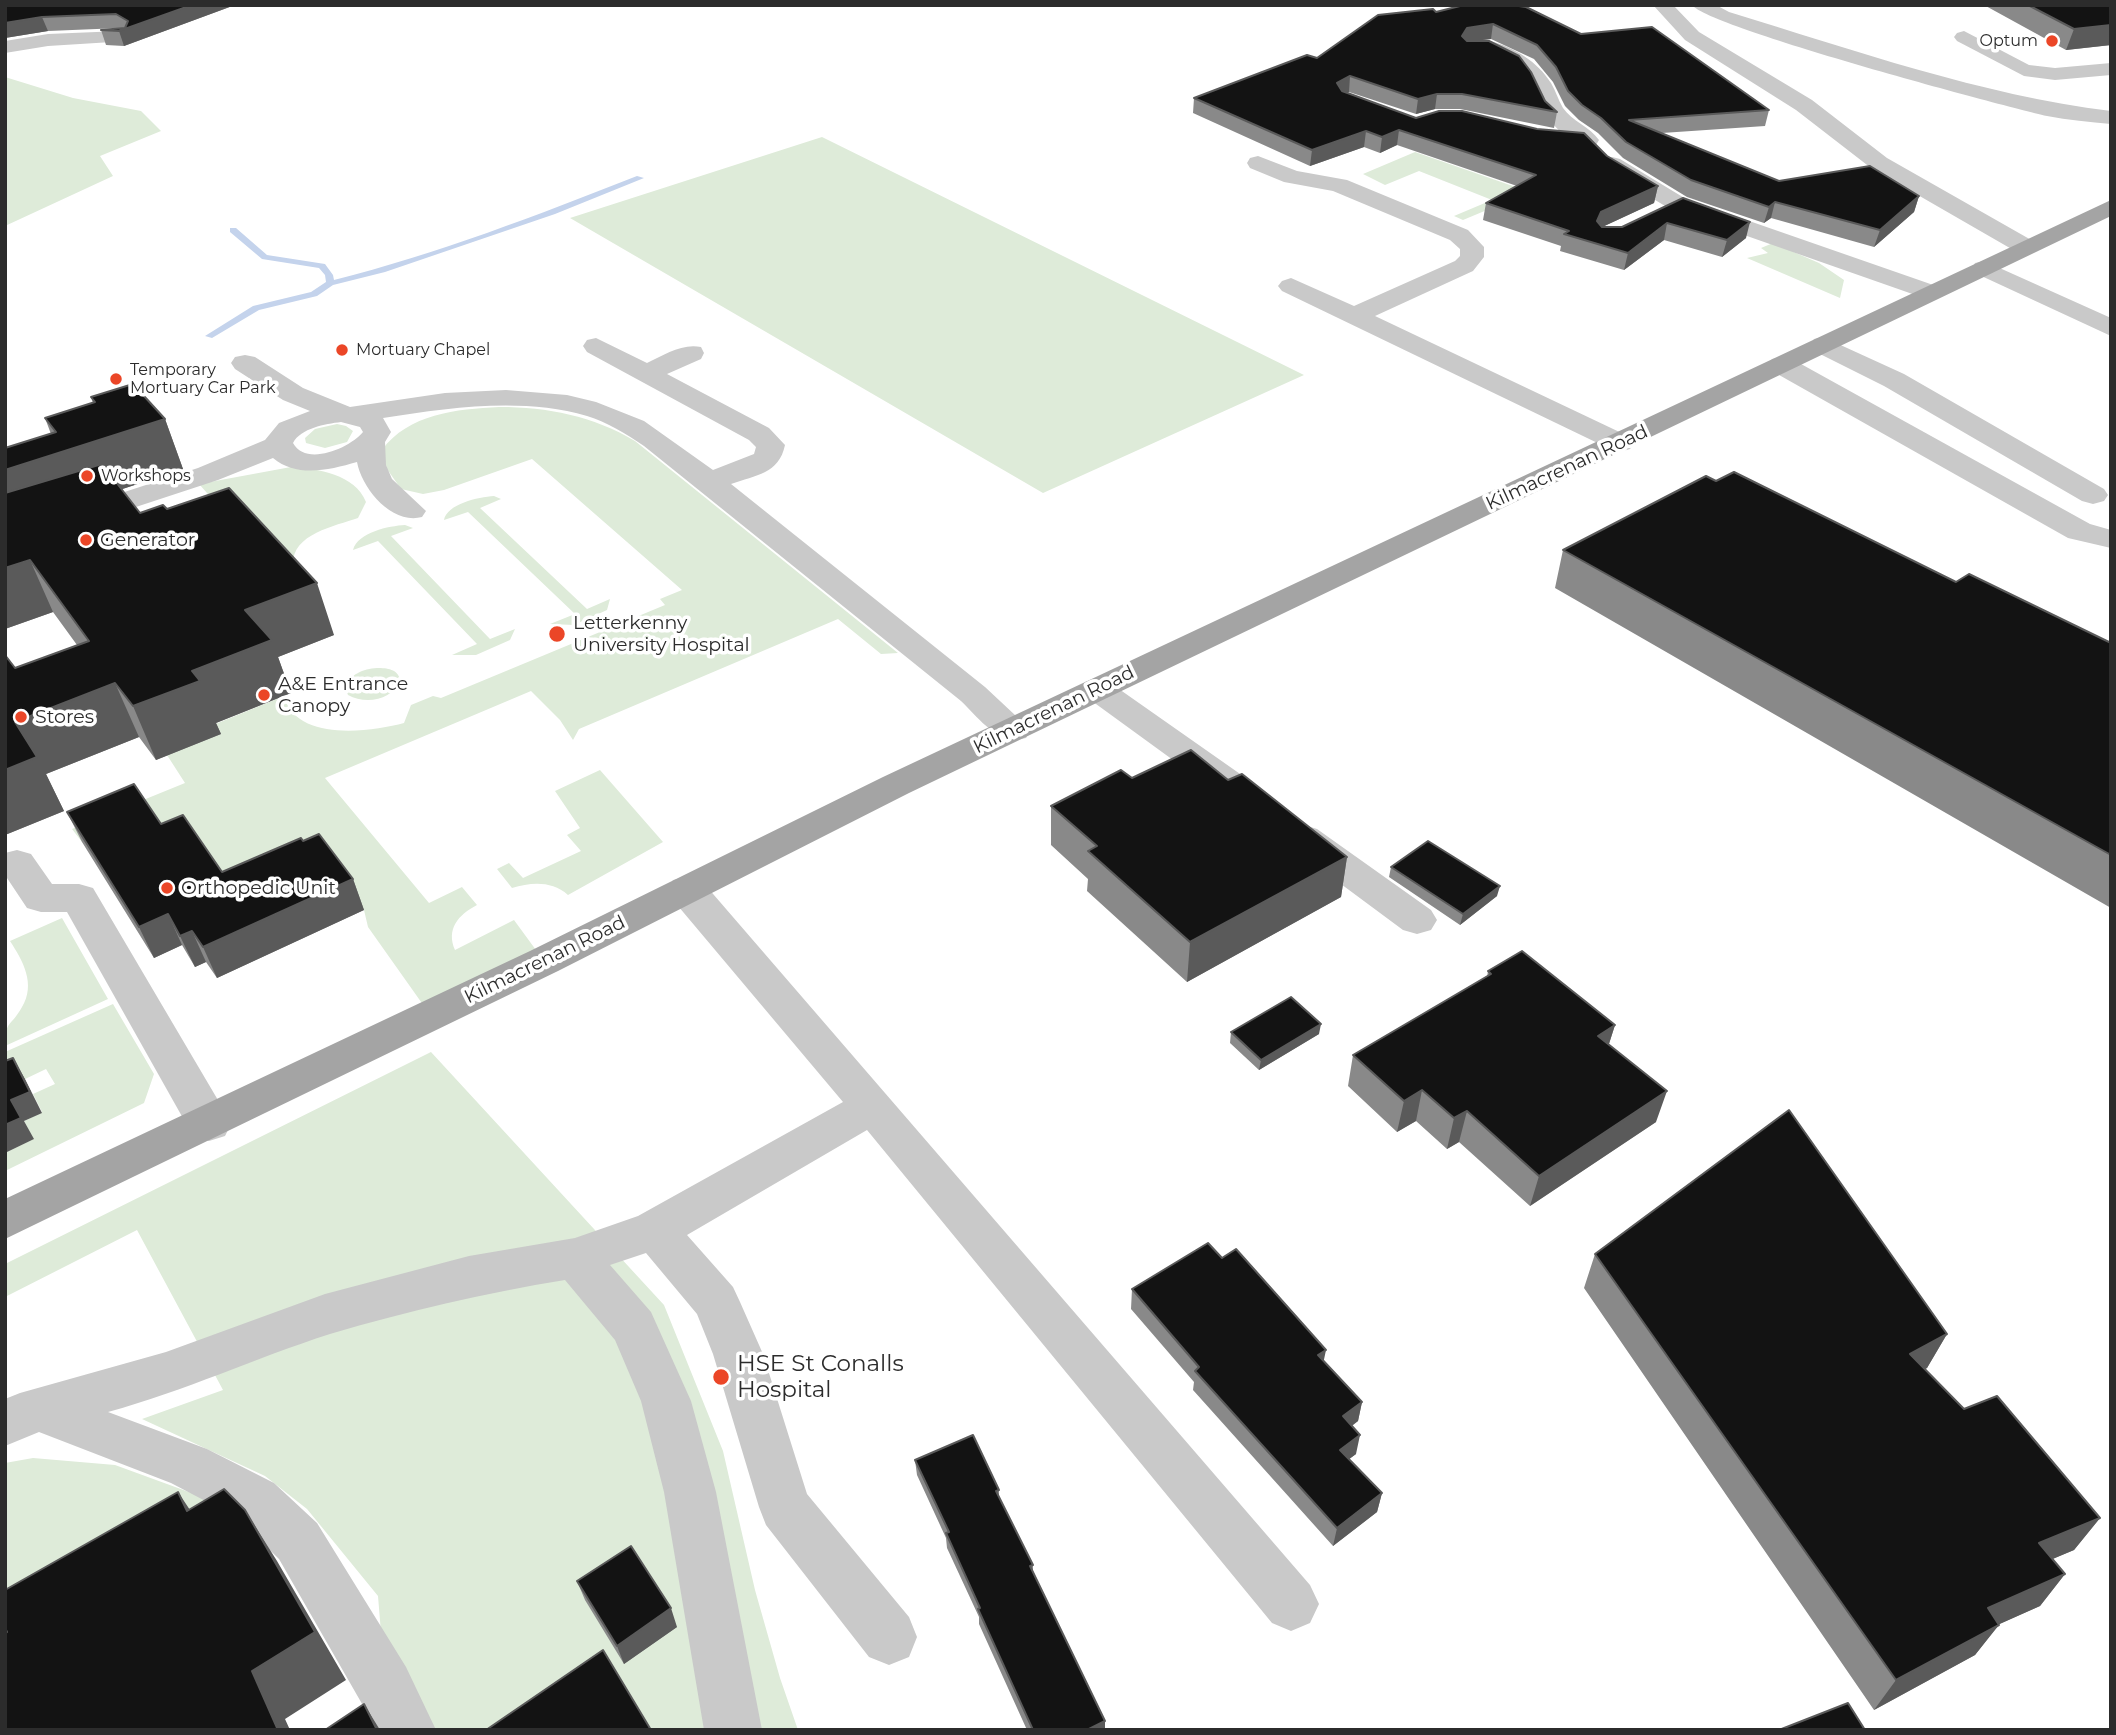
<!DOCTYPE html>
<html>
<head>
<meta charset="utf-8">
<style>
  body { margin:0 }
  #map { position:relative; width:2116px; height:1735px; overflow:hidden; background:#fff; font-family:Montserrat,sans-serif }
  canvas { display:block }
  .frame { position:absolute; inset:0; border:7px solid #2c2c2c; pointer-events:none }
</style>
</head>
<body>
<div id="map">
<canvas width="2116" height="1735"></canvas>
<div class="frame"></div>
</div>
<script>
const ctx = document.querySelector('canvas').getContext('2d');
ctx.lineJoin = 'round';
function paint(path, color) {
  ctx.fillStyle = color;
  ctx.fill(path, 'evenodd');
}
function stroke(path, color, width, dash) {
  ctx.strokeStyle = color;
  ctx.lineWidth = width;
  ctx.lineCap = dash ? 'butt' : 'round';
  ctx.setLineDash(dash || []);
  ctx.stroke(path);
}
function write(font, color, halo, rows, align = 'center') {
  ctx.font = font + ' Montserrat,sans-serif';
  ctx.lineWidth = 7;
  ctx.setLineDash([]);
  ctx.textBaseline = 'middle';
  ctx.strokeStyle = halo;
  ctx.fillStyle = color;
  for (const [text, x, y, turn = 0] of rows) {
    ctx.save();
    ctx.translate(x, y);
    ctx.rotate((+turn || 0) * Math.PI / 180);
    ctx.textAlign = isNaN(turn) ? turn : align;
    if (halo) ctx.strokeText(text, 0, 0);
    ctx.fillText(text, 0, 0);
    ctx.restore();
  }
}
paint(new Path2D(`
  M 5,77 L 73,98 L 141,111 L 161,131 L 100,156 L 113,176 L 5,226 Z
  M 822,137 L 1304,375 L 1043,493 L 570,218 Z
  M 1415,152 L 1530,192 L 1463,220 L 1454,216 L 1492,200 L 1419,171 L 1385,185 L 1363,174 Z
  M 1773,243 L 1819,263 L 1844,280 L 1840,298 L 1747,258 L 1768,253 L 1761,248 Z
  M 499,407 C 548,407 593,416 635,441 L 898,653 L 881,654 L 838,619 L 579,729 L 573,740 L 560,720 L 531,691 L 325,778 L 429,903 L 462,887 L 477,905 C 458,915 446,929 455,950 L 514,920 L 544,961 L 431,1016 L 368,927 L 364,910 L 236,903 L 82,842 L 72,829 L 185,783 L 167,755 L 220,734 L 213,725 L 284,696 C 296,742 370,732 404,723 L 411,705 L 433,696 L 441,698 L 665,605 L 660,599 L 682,590 L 532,459 L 444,490 L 423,494 L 401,489 L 387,469 L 382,450 C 408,414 457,409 499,407 Z
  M 337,424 L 346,426 L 353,431 L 347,442 L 325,448 L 306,443 L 305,438 L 315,429 Z
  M 291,467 C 318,469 355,474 366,502 L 358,518 C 335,526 292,534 293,564 L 279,574 L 199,484 Z
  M 494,496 L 501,499 L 480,508 L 587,609 L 610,599 L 607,610 L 574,625 L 550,624 L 575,614 L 468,512 L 444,520 C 447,504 478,497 494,496 Z
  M 405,525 L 413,528 L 391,536 L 490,639 L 515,629 L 510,640 L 476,655 L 452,655 L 477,644 L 378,541 L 353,550 C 358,532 389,526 405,525 Z
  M 377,668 C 387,668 398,669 400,680 C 393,700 366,705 348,695 L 345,688 C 350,674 363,669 377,668 Z
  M 600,770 L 663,842 L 568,895 C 552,881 532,882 512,888 L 497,869 L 509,863 L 523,878 L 581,851 L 567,835 L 580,828 L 555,791 Z
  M 62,918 L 108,999 L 5,1046 C 5,1020 11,1027 22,1007 C 36,984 23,961 10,941 Z
  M 113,1004 L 154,1074 L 144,1103 L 5,1171 L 5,1153 L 33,1139 L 24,1121 L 42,1112 L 33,1094 L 55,1084 L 46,1069 L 23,1080 L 5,1083 L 5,1052 Z
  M 431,1052 L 664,1305 L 723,1451 L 755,1590 L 780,1678 L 798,1730 L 420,1730 L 383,1657 L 378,1596 L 307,1509 L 265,1476 L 142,1419 L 223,1390 L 137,1230 L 5,1297 L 5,1264 Z
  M 33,1458 L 115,1465 L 219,1503 L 5,1730 L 5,1463 Z`), '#deebd9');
paint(new Path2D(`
  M 637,176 L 644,178 L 555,214 L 385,272 L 333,285 L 317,296 L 259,310 L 212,338 L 205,336 L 253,306 L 311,292 L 326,282 L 325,275 L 319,268 L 262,259 L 230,232 L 230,228 L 236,228 L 267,255 L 325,264 L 333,275 L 334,280 C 437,254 538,215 637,176 Z`), '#c4d3ec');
paint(new Path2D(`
  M 1653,5 L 1673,5 L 1699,32 L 1812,100 L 1887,158 L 2033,241 L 2036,246 L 2033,251 L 2024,253 L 2015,251 L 1871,168 L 1796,110 L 1685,40 Z
  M 1692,5 L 1716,5 L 1729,12 C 1854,50 1981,95 2111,111 L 2111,124 C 2090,122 2068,120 2047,116 C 2000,105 1710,28 1692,5 Z
  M 121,31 L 128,33 L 131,37 L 128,41 L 48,46 L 5,53 L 5,41 L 48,34 Z
  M 1964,31 L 2029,65 L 2055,68 L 2111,63 L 2111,75 L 2055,80 L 2024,76 L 1957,41 L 1954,37 L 1957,33 Z
  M 1490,41 C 1514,47 1538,62 1551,83 C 1556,91 1558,100 1563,108 C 1572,121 1590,127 1599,140 L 1596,145 C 1576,150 1554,128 1544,112 C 1535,98 1532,82 1519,70 C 1506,59 1489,56 1474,52 L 1471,48 L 1474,44 Z
  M 1258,156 L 1297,171 L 1347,180 L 1468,230 L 1484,247 L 1484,257 L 1473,271 L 1375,316 L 1630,437 L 1634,443 L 1630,449 L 1620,452 L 1610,449 L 1282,291 L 1278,286 L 1282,281 L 1291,278 L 1354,306 L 1455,261 L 1460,256 L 1460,249 L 1450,240 L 1333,191 L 1284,182 L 1250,168 L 1247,163 L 1250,158 Z
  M 1612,157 L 1620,159 L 1686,199 L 1939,287 L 1943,292 L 1939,297 L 1930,300 L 1921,297 L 1670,209 L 1604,169 L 1601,164 L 1604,159 Z
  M 1984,261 L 2111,318 L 2111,336 L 1975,273 L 1972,268 L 1975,263 Z
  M 1823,337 L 1904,374 L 2104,489 L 2108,495 L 2104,501 L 2093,504 L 2082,501 L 1884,386 L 1814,351 L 1810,345 L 1814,339 Z
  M 596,338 L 647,363 C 664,355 682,343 701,347 L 704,353 L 701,359 L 667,374 L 769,428 L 785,445 C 779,474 756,475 731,484 L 985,687 L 1031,730 L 1026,738 C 997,745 980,719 961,701 L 644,446 C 626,434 607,422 587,416 C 521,397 449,408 383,418 L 391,432 L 385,442 L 386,465 L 392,479 L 426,511 L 422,517 C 392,525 362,489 357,462 C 329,470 297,478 273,458 L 218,480 L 5,550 L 5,531 L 198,468 L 265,440 L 279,423 L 310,411 L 283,400 L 235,369 L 231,363 L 235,357 L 245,355 L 255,357 L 303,388 L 350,407 L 445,393 L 506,390 L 567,395 L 596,402 L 644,421 L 713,470 L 754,454 L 756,447 L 749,440 L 587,352 L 583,346 L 587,340 ZM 341,422 L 360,427 L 363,432 C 350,448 306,467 293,443 C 301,428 325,424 341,422 Z
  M 1782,357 L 1792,359 L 2090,524 L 2111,530 L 2111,548 L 2068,538 L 1772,371 L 1768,365 L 1772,359 Z
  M 1097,678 L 1109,682 L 1243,776 L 1248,784 L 1243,792 L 1230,796 L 1217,792 L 1085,696 L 1080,689 L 1085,682 Z
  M 1304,825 L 1317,829 L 1431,910 L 1437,920 L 1431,930 L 1417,934 L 1403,930 L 1291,847 L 1285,838 L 1291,829 Z
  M 17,850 L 31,854 L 52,884 L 79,884 L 93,888 L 225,1112 L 231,1124 L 225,1136 L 209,1141 L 193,1136 L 67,912 L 41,912 L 27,908 L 5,875 L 5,853 Z
  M 687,877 L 701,880 L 1310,1585 L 1319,1604 L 1310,1623 L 1291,1631 L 1272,1623 L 867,1130 L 687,1235 L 733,1287 L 740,1302 L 763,1354 L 807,1494 L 909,1617 L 917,1637 L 909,1657 L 889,1665 L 869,1657 L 766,1525 L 759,1507 L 713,1354 L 697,1314 L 646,1253 L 610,1265 L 651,1312 L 691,1401 L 716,1492 L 762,1730 L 704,1730 L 664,1492 L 641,1401 L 615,1340 L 565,1280 C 485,1293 408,1311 330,1334 C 255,1358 185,1391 108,1412 L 207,1449 L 274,1483 L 317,1523 L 406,1667 L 436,1730 L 377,1730 L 279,1559 L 236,1517 L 171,1483 L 39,1432 L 5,1446 L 5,1399 L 20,1393 L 166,1352 L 325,1294 L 469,1256 L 575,1238 L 638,1216 L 843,1102 L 673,900 L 667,890 L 673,880 Z`), '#c9c9c9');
paint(new Path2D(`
  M 2111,200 L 2111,216 L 909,793 L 558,971 L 5,1239 L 5,1199 L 530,951 L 883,777 Z`), '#a4a4a4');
paint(new Path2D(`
  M 5,5 L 235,5 L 124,46 L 106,45 L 101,30 L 121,28 L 48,31 L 5,38 Z
  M 1984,5 L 2111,5 L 2111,45 L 2066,50 Z
  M 1436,12 L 1581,34 L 1769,110 L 1765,126 L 1662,133 L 1779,181 L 1919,196 L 1914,212 L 1874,247 L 1771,218 L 1764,223 L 1687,197 L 1623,158 L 1598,133 L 1579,120 L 1565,106 L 1553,82 L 1534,59 L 1491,39 L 1475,41 L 1545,101 L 1557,112 L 1554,128 L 1460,109 L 1435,109 L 1416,114 L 1349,92 L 1346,93 L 1416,118 L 1607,156 L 1658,186 L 1654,203 L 1602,227 L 1622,227 L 1683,198 L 1746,238 L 1722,257 L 1664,240 L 1624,270 L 1560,251 L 1561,246 L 1483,220 L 1486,203 L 1517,186 L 1397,145 L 1380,153 L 1364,147 L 1310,166 L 1193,113 L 1194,98 L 1317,58 Z
  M 91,397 L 165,419 L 183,469 L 122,489 L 140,513 L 167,509 L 334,635 L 278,657 L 291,693 L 216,723 L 221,734 L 156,760 L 139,737 L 46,774 L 64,811 L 5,835 L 5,655 L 15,668 L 77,645 L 53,612 L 5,629 L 5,448 L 51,434 L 45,418 L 93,403 Z
  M 1716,481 L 1956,582 L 2111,643 L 2111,908 L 1555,588 L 1563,550 Z
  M 1132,778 L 1228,780 L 1347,857 L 1341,897 L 1187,982 L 1087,891 L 1088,879 L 1051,845 L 1051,806 Z
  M 67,812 L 161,824 L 222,872 L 303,841 L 353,879 L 364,910 L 217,978 L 206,962 L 195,967 L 182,945 L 154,958 L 82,842 Z
  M 1391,867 L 1497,896 L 1460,925 L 1389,877 Z
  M 1488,971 L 1615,1025 L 1609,1044 L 1656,1122 L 1530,1206 L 1459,1142 L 1447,1149 L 1416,1121 L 1397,1132 L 1348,1086 L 1353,1055 L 1487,977 Z
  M 1231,1032 L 1319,1034 L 1259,1070 L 1230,1043 Z
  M 1595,1254 L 1947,1334 L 1927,1368 L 1925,1369 L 1964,1409 L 2100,1518 L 2074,1550 L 2052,1559 L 2065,1574 L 2040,1606 L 1999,1624 L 1975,1655 L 1874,1710 L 1584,1288 Z
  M 1132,1289 L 1324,1361 L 1362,1402 L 1358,1421 L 1352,1426 L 1356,1454 L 1349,1459 L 1382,1493 L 1377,1512 L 1333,1546 L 1193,1390 L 1194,1382 L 1131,1309 Z
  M 915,1460 L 999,1490 L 999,1498 L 1033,1565 L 1033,1571 L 1105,1730 L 1027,1730 L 979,1624 L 979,1617 L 947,1548 L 946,1538 L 917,1475 Z
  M 577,1581 L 677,1627 L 624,1664 L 585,1600 Z`), '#898989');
paint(new Path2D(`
  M 192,5 L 235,5 L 124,46 L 119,31 Z
  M 42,17 L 48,31 L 5,38 L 5,23 Z
  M 1493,24 L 1491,39 L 1465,42 L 1462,36 L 1467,28 Z
  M 2111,25 L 2111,45 L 2066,50 L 2074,29 Z
  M 1350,76 L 1349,92 L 1335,98 L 1337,83 Z
  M 1437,94 L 1435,109 L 1416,114 L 1418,99 Z
  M 1399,130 L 1397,145 L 1380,153 L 1382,137 Z
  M 1366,131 L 1364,147 L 1310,166 L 1312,150 Z
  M 1658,186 L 1654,203 L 1598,229 L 1597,221 L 1601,212 Z
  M 1919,196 L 1914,212 L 1874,247 L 1880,230 Z
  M 1775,202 L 1771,218 L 1764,223 L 1769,207 Z
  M 1750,222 L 1746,238 L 1722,257 L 1727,240 Z
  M 1667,223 L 1664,240 L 1624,270 L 1628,253 Z
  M 165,419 L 183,469 L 5,528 L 5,470 Z
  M 30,560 L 53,612 L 5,629 L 5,568 Z
  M 317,583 L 334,635 L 278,657 L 291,693 L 216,723 L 221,734 L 156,760 L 133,706 L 245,610 Z
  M 115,683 L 139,737 L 46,774 L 64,811 L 5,835 L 5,770 L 15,722 Z
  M 1347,857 L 1341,897 L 1187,982 L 1190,942 Z
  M 353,879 L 364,910 L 217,978 L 203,947 Z
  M 1500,886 L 1497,896 L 1460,925 L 1463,914 Z
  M 168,914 L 182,945 L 154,958 L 139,927 Z
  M 192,931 L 206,962 L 195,967 L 180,936 Z
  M 1321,1024 L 1319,1034 L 1259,1070 L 1261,1060 Z
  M 1615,1025 L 1605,1056 L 1598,1036 Z
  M 13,1058 L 25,1079 L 42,1113 L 24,1121 L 34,1139 L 5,1153 L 5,1125 L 11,1100 Z
  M 1422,1090 L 1416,1121 L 1397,1132 L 1404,1101 Z
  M 1667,1091 L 1656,1122 L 1530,1206 L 1539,1176 Z
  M 1467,1111 L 1459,1142 L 1447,1149 L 1454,1118 Z
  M 1947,1334 L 1927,1368 L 1891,1388 L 1910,1354 Z
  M 1326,1350 L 1322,1369 L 1318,1355 Z
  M 1362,1402 L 1358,1421 L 1339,1435 L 1343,1416 Z
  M 1360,1435 L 1356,1454 L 1336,1469 L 1340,1450 Z
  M 178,1492 L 212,1543 L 187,1511 Z
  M 1382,1493 L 1377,1512 L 1333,1546 L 1337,1528 Z
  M 245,1510 L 277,1561 L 346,1680 L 285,1719 L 290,1730 L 278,1730 L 252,1671 Z
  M 2100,1518 L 2074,1550 L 2015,1575 L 2039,1543 Z
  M 2065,1574 L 2040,1606 L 1964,1640 L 1988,1608 Z
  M 671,1608 L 677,1627 L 624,1664 L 617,1646 Z
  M 1999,1625 L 1975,1655 L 1874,1710 L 1896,1680 Z
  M 364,1704 L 380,1730 L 377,1730 Z
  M 1105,1721 L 1105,1730 L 1087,1730 Z`), '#5a5a5a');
const building = new Path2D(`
  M 5,5 L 192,5 L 119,31 L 101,30 L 125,28 L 128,21 L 116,14 L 42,17 L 5,23 Z
  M 1464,5 L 1512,5 L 1526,7 L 1581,34 L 1652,27 L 1769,110 L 1629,120 L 1779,181 L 1870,166 L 1919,196 L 1880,230 L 1775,202 L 1769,207 L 1691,180 L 1626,142 L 1601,118 L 1582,105 L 1568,91 L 1556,67 L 1537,45 L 1493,24 L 1467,28 L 1462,36 L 1467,41 L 1489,41 L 1519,56 L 1531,72 L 1545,101 L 1557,112 L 1462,94 L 1437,94 L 1418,99 L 1350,76 L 1337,83 L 1342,91 L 1416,118 L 1439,111 L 1462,111 L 1537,129 L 1584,133 L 1607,156 L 1658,186 L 1601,212 L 1597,221 L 1602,227 L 1622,227 L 1683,198 L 1750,222 L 1727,240 L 1667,223 L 1628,253 L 1564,234 L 1569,231 L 1486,203 L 1536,175 L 1399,130 L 1382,137 L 1366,131 L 1312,150 L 1194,98 L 1307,55 L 1317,58 L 1378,15 L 1433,9 L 1436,12 Z
  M 2028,5 L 2111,5 L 2111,25 L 2074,29 Z
  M 133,384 L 165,419 L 5,470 L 5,448 L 56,432 L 45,418 L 95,402 L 91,397 Z
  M 102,464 L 140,513 L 163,505 L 167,509 L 229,488 L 317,583 L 245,610 L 272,640 L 192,671 L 200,681 L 133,706 L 115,683 L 15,722 L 37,757 L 5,770 L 5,655 L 15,668 L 89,641 L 30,560 L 5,568 L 5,493 Z
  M 1734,472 L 1956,582 L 1969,574 L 2111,643 L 2111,855 L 1563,550 L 1706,476 L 1716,481 Z
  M 1191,750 L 1228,780 L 1242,774 L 1347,857 L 1190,942 L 1088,851 L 1097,846 L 1051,806 L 1121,770 L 1132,778 Z
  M 134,784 L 161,824 L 183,815 L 222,872 L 301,838 L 303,841 L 319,834 L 353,879 L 203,947 L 192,931 L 180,936 L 168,914 L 139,927 L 67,812 Z
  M 1428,841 L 1500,886 L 1463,914 L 1391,867 Z
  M 1522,951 L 1615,1025 L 1598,1036 L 1667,1091 L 1539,1176 L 1467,1111 L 1454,1118 L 1422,1090 L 1404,1101 L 1353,1055 L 1491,974 L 1488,971 Z
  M 1291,997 L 1321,1024 L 1261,1060 L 1231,1032 Z
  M 13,1058 L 30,1092 L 11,1100 L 21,1118 L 5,1125 L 5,1061 Z
  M 1789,1110 L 1947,1334 L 1910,1354 L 1964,1409 L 1997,1396 L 2100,1518 L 2039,1543 L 2065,1574 L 1988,1608 L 1999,1625 L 1896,1680 L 1595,1254 Z
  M 1208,1243 L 1222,1258 L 1236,1249 L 1326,1350 L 1318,1355 L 1362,1402 L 1343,1416 L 1360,1435 L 1340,1450 L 1382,1493 L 1337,1528 L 1195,1371 L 1199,1367 L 1132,1289 Z
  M 973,1435 L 999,1490 L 996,1491 L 1033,1565 L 1030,1566 L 1105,1721 L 1087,1730 L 1033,1730 L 978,1609 L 980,1608 L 946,1533 L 949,1532 L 915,1460 Z
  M 224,1489 L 245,1510 L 315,1632 L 252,1671 L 278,1730 L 5,1730 L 5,1633 L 7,1632 L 5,1628 L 5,1590 L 178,1492 L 187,1511 Z
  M 631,1546 L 671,1608 L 617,1646 L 577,1581 Z
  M 603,1650 L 651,1730 L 486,1730 Z
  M 1848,1703 L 1865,1730 L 1779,1730 Z
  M 364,1704 L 377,1730 L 325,1730 Z`);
paint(building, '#131313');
stroke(building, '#5a5a5a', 2);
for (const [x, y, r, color] of [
  [2052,41,7,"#eb4627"],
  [342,350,7,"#eb4627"],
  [116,379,7,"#eb4627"],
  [87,476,7,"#eb4627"],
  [86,540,7,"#eb4627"],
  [557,634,9,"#eb4627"],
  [264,695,7,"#eb4627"],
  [21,717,7,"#eb4627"],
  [167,888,7,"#eb4627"],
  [721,1377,9,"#eb4627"]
]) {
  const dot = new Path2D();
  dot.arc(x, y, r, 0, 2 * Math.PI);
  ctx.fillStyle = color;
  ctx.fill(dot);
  stroke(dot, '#fff', 2.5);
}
write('16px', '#2c2c2c', '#fff', [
  ["Optum",2038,41,"right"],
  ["Mortuary Chapel",356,350],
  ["Temporary",130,370],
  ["Mortuary Car Park",130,388],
  ["Workshops",101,476]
], 'left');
write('19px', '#2c2c2c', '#fff', [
  ["Kilmacrenan Road",1567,468,-25],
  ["Kilmacrenan Road",1054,710,-26],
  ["Kilmacrenan Road",545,960,-26]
]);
write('19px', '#2c2c2c', '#fff', [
  ["Generator",100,540],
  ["Letterkenny",573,623],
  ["University Hospital",573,645],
  ["A&E Entrance",278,684],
  ["Canopy",278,706],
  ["Stores",35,717],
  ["Orthopedic Unit",181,888]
], 'left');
write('23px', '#2c2c2c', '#fff', [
  ["HSE St Conalls",737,1364],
  ["Hospital",737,1390]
], 'left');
</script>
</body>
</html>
